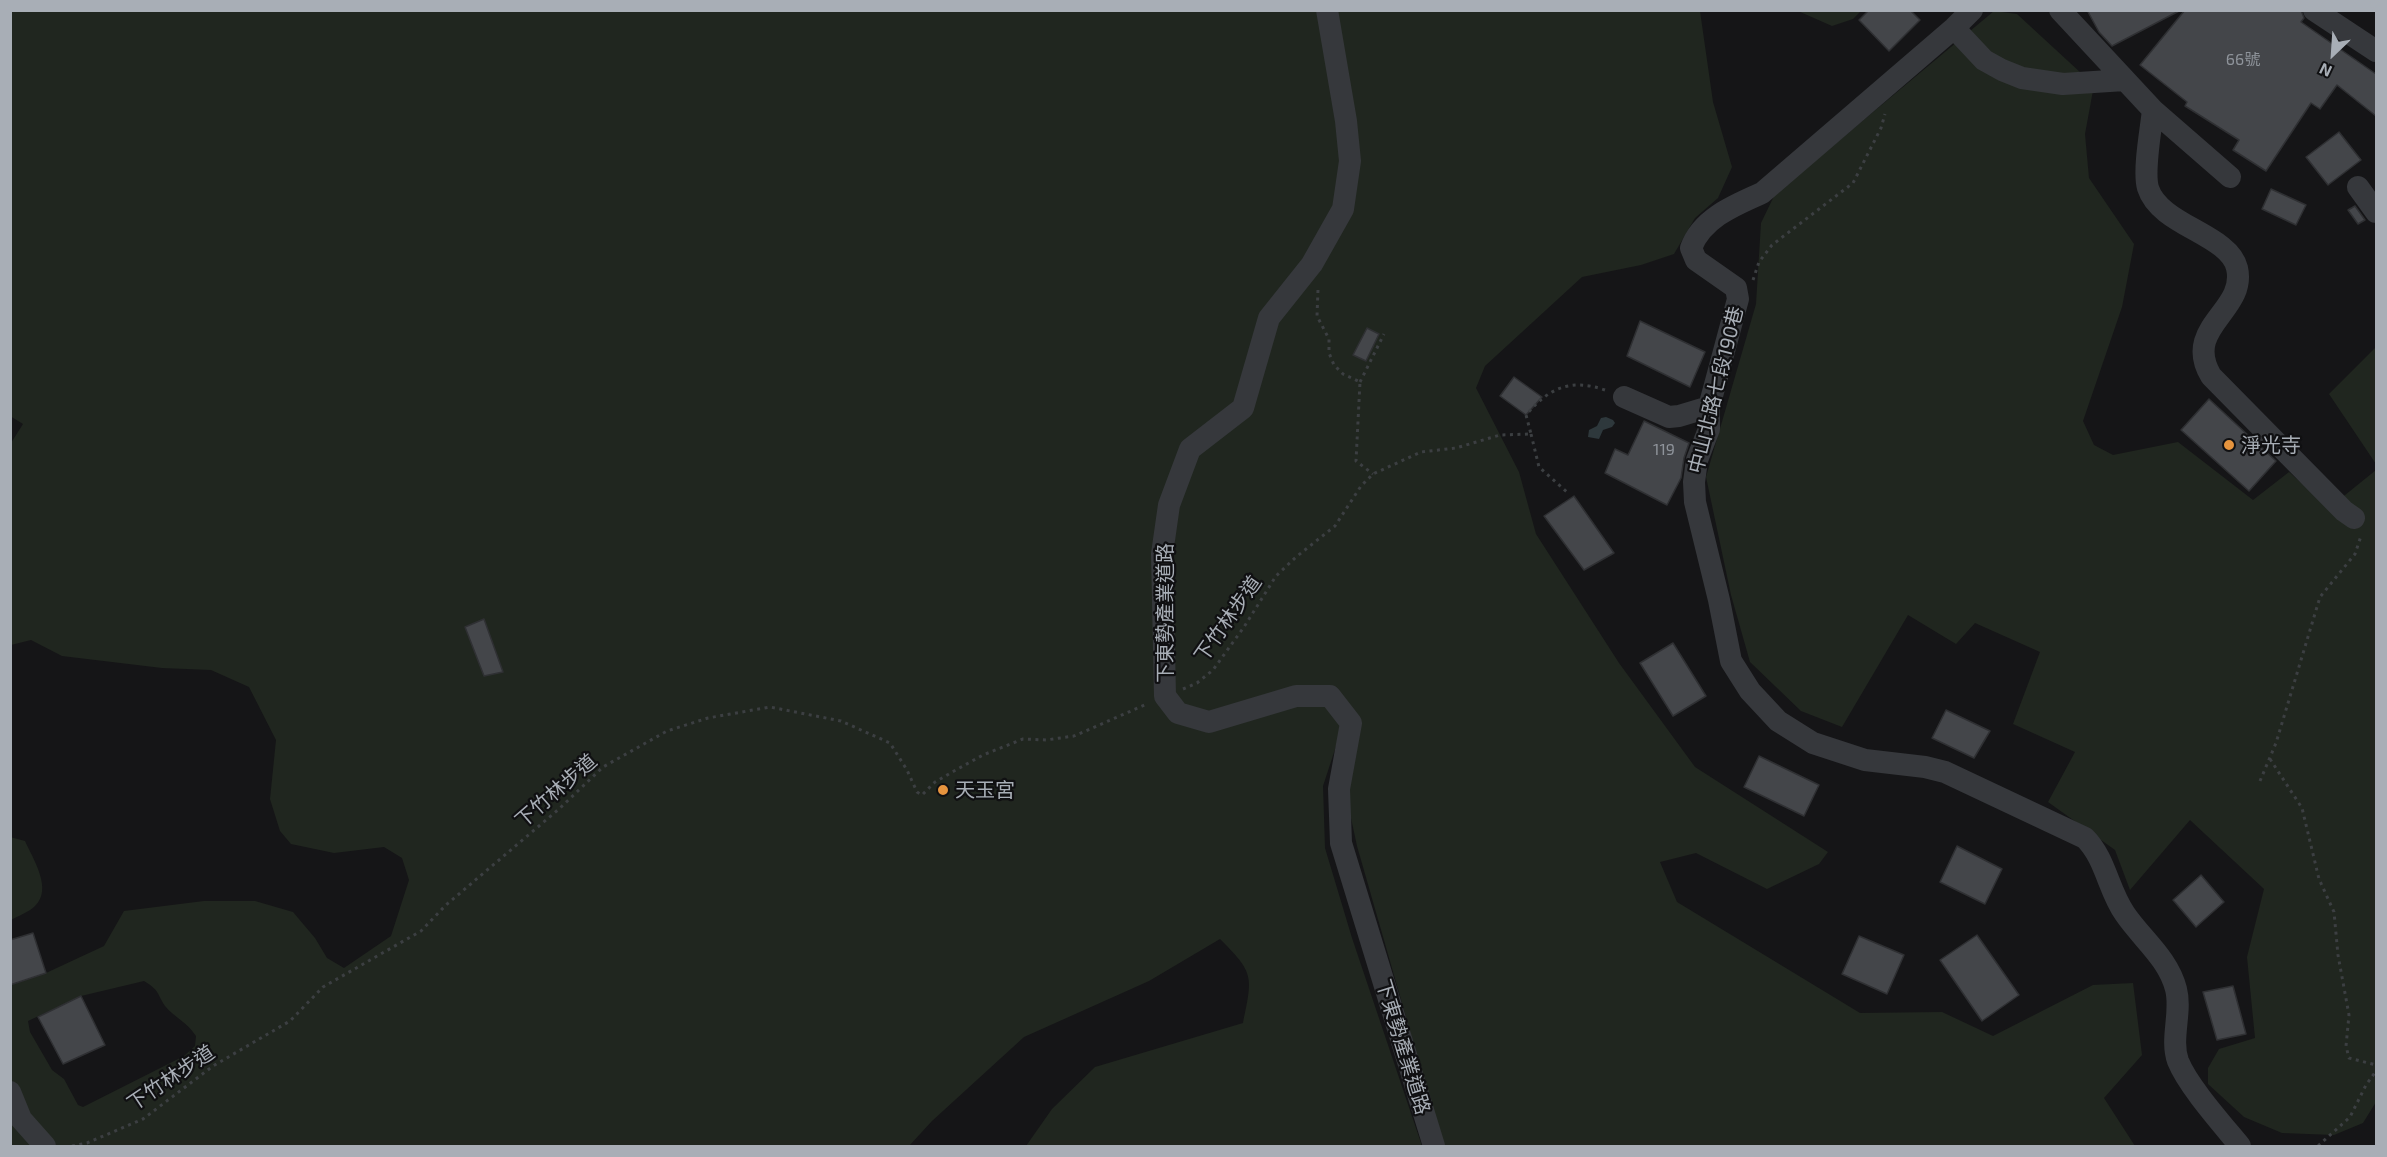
<!DOCTYPE html>
<html>
<head>
<meta charset="utf-8">
<style>
  body { margin:0 }
  #map { position:relative; width:2387px; height:1157px; overflow:hidden; background:#151517; font-family:"Exo 2",sans-serif }
  canvas { display:block }
  .frame { position:absolute; inset:0; border:12px solid #a8aeb6; pointer-events:none }
  .north { position:absolute; left:2303px; top:24px; width:60px; height:60px; -webkit-text-stroke:4px #101012; paint-order:stroke; rotate:205deg; font-size:16px; font-weight:700; line-height:24px; text-align:center; color:#a8aeb6 }
  .north::after { content:''; display:block; margin:auto; width:21px; height:27px; background:#a8aeb6; clip-path:polygon(50% 0,100% 100%,50% 72%,0 100%) }
</style>
</head>
<body>
<div id="map">
<canvas width="2387" height="1157"></canvas>
<div class="frame"></div>
<div class="north">N</div>
</div>
<script>
const ctx = document.querySelector('canvas').getContext('2d');
ctx.lineJoin = 'round';
function paint(path, color) {
  ctx.fillStyle = color;
  ctx.fill(path, 'evenodd');
}
function stroke(path, color, width, dash) {
  ctx.strokeStyle = color;
  ctx.lineWidth = width;
  ctx.lineCap = dash ? 'butt' : 'round';
  ctx.setLineDash(dash || []);
  ctx.stroke(path);
}
function write(font, color, halo, rows, align = 'center') {
  ctx.font = font + ' "Exo 2","Noto Sans TC",sans-serif';
  ctx.lineWidth = 4.5;
  ctx.setLineDash([]);
  ctx.textBaseline = 'middle';
  ctx.strokeStyle = halo;
  ctx.fillStyle = color;
  for (const [text, x, y, turn = 0] of rows) {
    ctx.save();
    ctx.translate(x, y);
    ctx.rotate((+turn || 0) * Math.PI / 180);
    ctx.textAlign = isNaN(turn) ? turn : align;
    if (halo) ctx.strokeText(text, 0, 0);
    ctx.fillText(text, 0, 0);
    ctx.restore();
  }
}
paint(new Path2D(`
  M 10,11 L 1318,11 L 1342,158 L 1334,208 L 1236,403 L 1163,502 L 1176,718 L 1295,702 L 1326,702 L 1343,725 L 1323,786 L 1325,848 L 1352,938 L 1422,1146 L 1026,1146 L 1052,1109 L 1095,1067 L 1243,1023 C 1253,976 1254,973 1220,939 L 1149,981 L 1024,1037 L 932,1121 L 909,1146 L 11,1146 L 11,985 L 46,973 L 104,946 L 124,911 L 204,901 L 255,901 L 293,912 L 315,938 L 327,958 L 344,968 L 391,936 L 409,880 L 402,858 L 384,847 L 334,853 L 291,844 L 280,831 L 270,799 L 276,740 L 249,687 L 211,670 L 162,668 L 62,656 L 31,640 L 11,645 L 11,443 L 23,424 L 10,416 ZM 144,981 C 160,991 156,992 165,1006 C 175,1018 187,1022 196,1036 L 195,1046 L 184,1056 L 83,1107 L 78,1105 L 64,1079 L 52,1070 L 30,1032 L 28,1021 L 81,996 Z
  M 1332,11 L 1700,11 L 1713,102 L 1732,167 L 1718,198 L 1695,218 L 1674,254 L 1641,265 L 1582,277 L 1485,366 L 1476,388 L 1519,472 L 1536,534 L 1619,663 L 1695,767 L 1828,852 L 1819,864 L 1767,889 L 1696,853 L 1660,862 L 1677,902 L 1860,1013 L 1942,1012 L 1993,1036 L 2093,985 L 2133,983 L 2142,1055 L 2104,1098 L 2135,1146 L 1443,1146 L 1357,846 L 1345,790 L 1356,721 L 1334,691 L 1211,716 L 1181,707 L 1169,689 L 1176,506 L 1198,453 L 1251,411 L 1276,320 L 1351,213 Z
  M 1798,11 L 1861,11 L 1853,19 L 1832,26 Z
  M 1994,11 L 2017,14 L 2094,85 L 2085,134 L 2089,178 L 2134,244 L 2122,307 L 2083,421 L 2094,445 L 2113,455 L 2178,442 L 2253,500 L 2289,472 L 2329,508 L 2376,470 L 2376,1102 L 2363,1123 L 2334,1135 L 2282,1133 L 2244,1117 L 2208,1084 L 2208,1068 L 2219,1049 L 2255,1038 L 2247,957 L 2264,889 L 2190,820 L 2130,890 L 2115,850 L 2048,802 L 2075,752 L 2013,724 L 2040,652 L 1975,623 L 1956,644 L 1908,615 L 1842,727 L 1801,711 L 1750,662 L 1731,595 L 1706,477 L 1756,304 L 1761,223 L 1775,194 Z
  M 2376,347 L 2376,464 L 2329,394 Z
  M 10,837 L 25,841 C 33,859 53,889 35,906 C 29,912 18,916 11,920 Z`), '#20261f');
paint(new Path2D(`
  M 1606,417 L 1613,420 L 1615,423 L 1612,427 L 1603,430 L 1599,439 L 1588,437 L 1589,430 L 1597,426 L 1601,418 Z`), '#2e383c');
const building = new Path2D(`
  M 1869,10 L 1910,10 L 1920,20 L 1889,51 L 1859,20 Z
  M 2087,10 L 2181,10 L 2112,46 L 2099,32 Z
  M 2185,10 L 2301,10 L 2304,18 L 2301,22 L 2376,74 L 2376,116 L 2337,85 L 2320,109 L 2311,103 L 2266,171 L 2233,150 L 2239,140 L 2185,106 L 2187,102 L 2140,65 Z
  M 2339,132 L 2361,160 L 2328,185 L 2306,157 Z
  M 2271,189 L 2306,205 L 2296,225 L 2262,209 Z
  M 2355,206 L 2365,220 L 2358,224 L 2348,210 Z
  M 1640,321 L 1705,352 L 1690,387 L 1627,356 Z
  M 1367,328 L 1379,334 L 1366,361 L 1353,355 Z
  M 1514,377 L 1542,397 L 1526,415 L 1500,396 Z
  M 2209,399 L 2276,461 L 2249,491 L 2181,430 Z
  M 1644,421 L 1689,443 L 1684,458 L 1681,478 L 1667,505 L 1605,473 L 1615,449 L 1628,455 Z
  M 1574,496 L 1614,553 L 1584,570 L 1544,516 Z
  M 484,619 L 503,672 L 484,676 L 465,627 Z
  M 1673,643 L 1706,696 L 1673,716 L 1640,663 Z
  M 1946,710 L 1990,731 L 1974,758 L 1932,738 Z
  M 1759,756 L 1819,785 L 1804,816 L 1744,787 Z
  M 1957,846 L 2002,869 L 1985,904 L 1940,882 Z
  M 2201,875 L 2224,902 L 2196,927 L 2173,900 Z
  M 33,933 L 46,973 L 10,985 L 10,940 Z
  M 1977,935 L 2019,995 L 1982,1021 L 1940,960 Z
  M 1859,936 L 1904,955 L 1887,994 L 1842,974 Z
  M 2233,986 L 2246,1034 L 2217,1040 L 2203,992 Z
  M 81,996 L 105,1045 L 63,1064 L 38,1017 Z`);
paint(building, '#44464a');
stroke(building, '#2f3033', 1.5);
stroke(new Path2D(`
  M 1753,280 L 1759,262 L 1772,245 L 1853,183 L 1881,128 L 1885,114
  M 1318,290 L 1317,316 L 1329,339 L 1329,353 L 1334,365 L 1343,374 L 1360,382 L 1356,461 L 1373,474
  M 1360,382 L 1384,334
  M 1531,434 L 1539,467 L 1568,493
  M 1183,689 L 1197,683 L 1213,670 L 1244,627 L 1276,576 L 1296,557 L 1335,526 L 1361,486 L 1373,474 L 1421,452 L 1456,448 L 1500,435 L 1531,434 L 1526,415 C 1549,388 1570,378 1605,390
  M 2270,759 L 2302,808 L 2319,879 L 2334,912 L 2338,955 L 2349,1015 L 2346,1046 L 2349,1058 L 2376,1065
  M 2260,781 L 2276,743 L 2320,597 L 2355,554 L 2361,536
  M 72,1146 L 87,1143 L 143,1119 L 213,1066 L 290,1021 L 323,987 L 421,931 L 446,905 L 559,809 L 603,767 L 667,731 L 708,718 L 770,707 L 841,721 L 890,743 L 907,770 L 917,792 L 922,795 L 935,782 L 954,771 L 983,755 L 1023,739 L 1046,740 L 1074,736 L 1147,704
  M 2318,1146 L 2350,1117 L 2366,1085 L 2376,1071`), '#3c3f42', 3, [3, 4.5]);
stroke(new Path2D(`
  M 1327,10 L 1346,121 L 1350,161 L 1343,209 L 1312,264 L 1269,318 L 1243,408 L 1190,449 L 1169,505 L 1162,554 L 1165,696 L 1178,713 L 1209,722 L 1296,696 L 1330,696 L 1351,723 L 1339,789 L 1341,843 L 1434,1146
  M 1972,10 L 1954,28 L 1762,193 C 1735,205 1702,218 1691,248 L 1696,260 L 1736,288 L 1738,299 L 1709,407 L 1709,429 L 1697,460 L 1694,482 L 1695,502 L 1719,600 L 1731,661 L 1750,691 L 1778,721 L 1813,743 L 1865,760 L 1925,767 L 1945,772 L 2085,838 C 2106,859 2108,890 2125,914 C 2142,939 2168,958 2176,989 C 2182,1012 2170,1039 2178,1061 C 2188,1086 2222,1124 2240,1146
  M 2060,10 L 2153,110 L 2230,177
  M 2314,10 L 2376,51
  M 1954,28 L 1984,60 L 2002,70 L 2022,78 L 2063,84 L 2125,80
  M 2153,110 C 2151,129 2143,171 2148,188 C 2160,226 2229,234 2237,268 C 2247,311 2182,327 2211,376 L 2344,511 L 2354,518
  M 2358,187 L 2376,212
  M 1624,397 L 1669,417 L 1679,416 L 1709,407
  M 10,1092 L 21,1119 L 45,1146`), '#36383c', 22);
for (const [x, y, r, color] of [
  [2229,445,6,"#e6943e"],
  [943,790,6,"#e6943e"]
]) {
  const dot = new Path2D();
  dot.arc(x, y, r, 0, 2 * Math.PI);
  ctx.fillStyle = color;
  ctx.fill(dot);
  stroke(dot, '#101012', 2);
}
write('16px', '#8f949b', null, [
  ["66號",2243,60],
  ["119",1664,450]
]);
write('20px', '#a8aeb6', '#101012', [
  ["中山北路七段190巷",1716,390,-76],
  ["下東勢產業道路",1165,613,-90],
  ["下竹林步道",1228,619,-55],
  ["下竹林步道",556,791,-41],
  ["下東勢產業道路",1403,1047,73],
  ["下竹林步道",171,1078,-34]
]);
write('20px', '#a8aeb6', '#101012', [
  ["淨光寺",2241,445],
  ["天玉宮",955,790]
], 'left');
</script>
</body>
</html>
